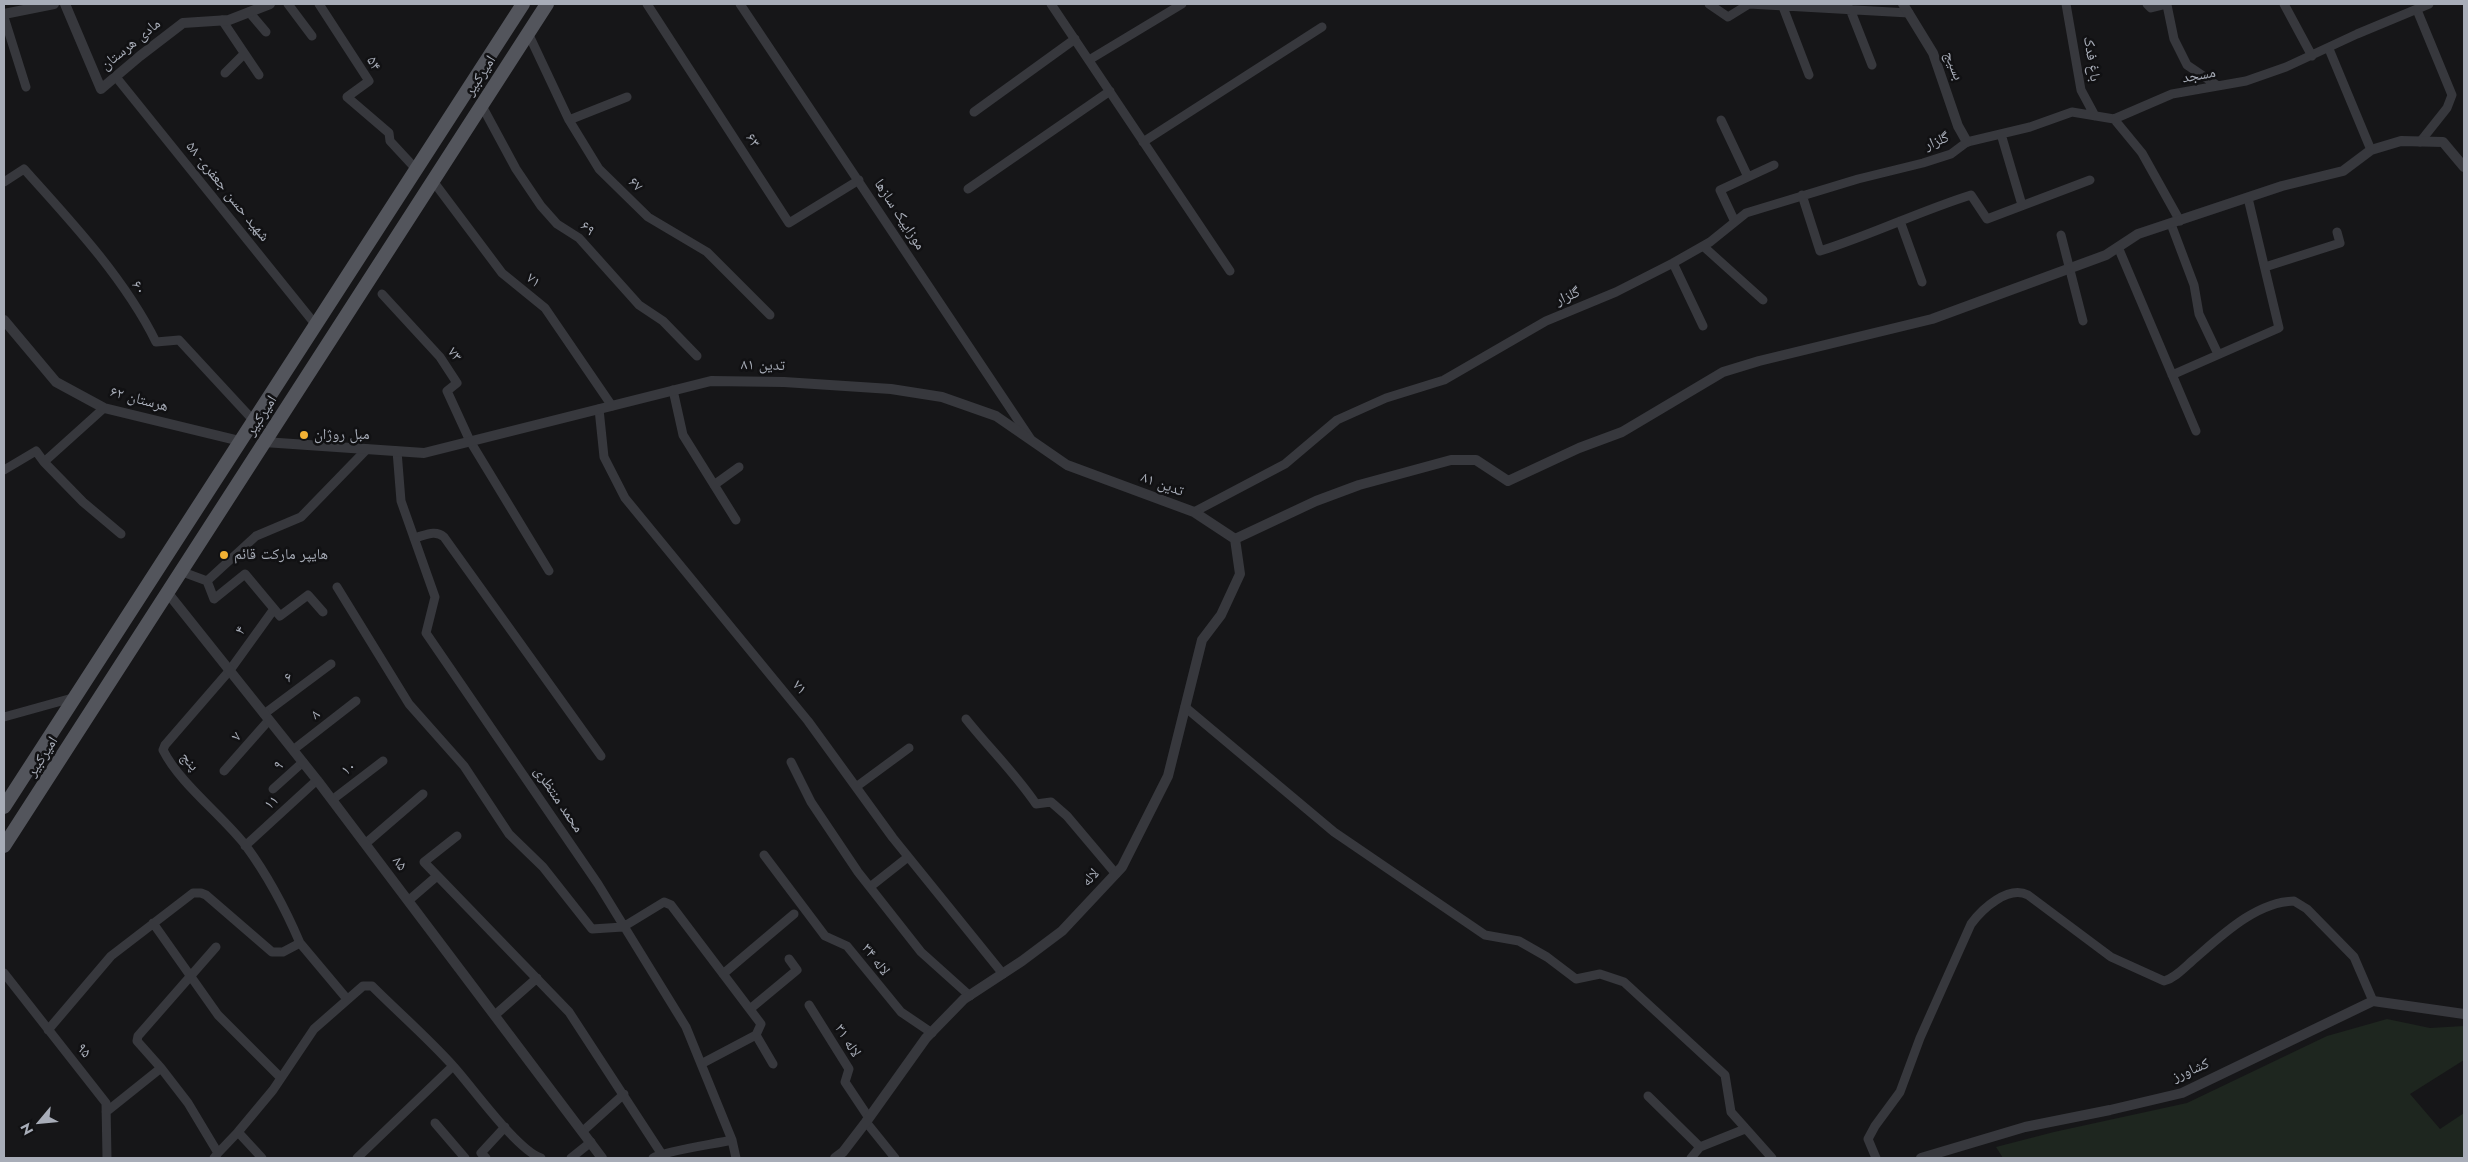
<!DOCTYPE html>
<html>
<head>
<meta charset="utf-8">
<style>
  body { margin:0 }
  #map { position:relative; width:2468px; height:1162px; overflow:hidden; background:#161618; font-family:Jost,sans-serif }
  canvas { display:block }
  .frame { position:absolute; inset:0; border:5px solid #a8adb8; pointer-events:none }
  .north { position:absolute; left:15px; top:1097px; width:50px; height:50px; -webkit-text-stroke:4px #111113; paint-order:stroke; rotate:242deg; font-size:14px; font-weight:700; line-height:20px; text-align:center; color:#a8adb8 }
  .north::after { content:''; display:block; margin:auto; width:18px; height:22px; background:#a8adb8; clip-path:polygon(50% 0,100% 100%,50% 72%,0 100%) }
</style>
</head>
<body>
<div id="map">
<canvas width="2468" height="1162"></canvas>
<div class="frame"></div>
<div class="north">N</div>
</div>
<script>
const ctx = document.querySelector('canvas').getContext('2d');
ctx.lineJoin = 'round';
function paint(path, color) {
  ctx.fillStyle = color;
  ctx.fill(path, 'evenodd');
}
function stroke(path, color, width, dash) {
  ctx.strokeStyle = color;
  ctx.lineWidth = width;
  ctx.lineCap = dash ? 'butt' : 'round';
  ctx.setLineDash(dash || []);
  ctx.stroke(path);
}
function write(font, color, halo, rows, align = 'center') {
  ctx.font = font + ' Jost,"Noto Naskh Arabic",sans-serif';
  ctx.lineWidth = 5;
  ctx.setLineDash([]);
  ctx.textBaseline = 'middle';
  ctx.strokeStyle = halo;
  ctx.fillStyle = color;
  for (const [text, x, y, turn = 0] of rows) {
    ctx.save();
    ctx.translate(x, y);
    ctx.rotate((+turn || 0) * Math.PI / 180);
    ctx.textAlign = isNaN(turn) ? turn : align;
    if (halo) ctx.strokeText(text, 0, 0);
    ctx.fillText(text, 0, 0);
    ctx.restore();
  }
}
paint(new Path2D(`
  M 2387,1019 L 2430,1028 L 2464,1026 L 2464,1060 L 2410,1094 L 2440,1129 L 2464,1113 L 2464,1158 L 2003,1158 L 1996,1147 L 2054,1132 L 2187,1103 L 2327,1036 Z`), '#1e261f');
stroke(new Path2D(`
  M 288,4 L 312,36
  M 319,4 L 369,81 L 347,97 L 389,133 L 390,141 L 415,168
  M 647,4 L 789,223 L 859,180
  M 740,4 L 1030,438
  M 1051,4 L 1230,271
  M 1709,4 L 1728,17 L 1749,4 L 1909,13
  M 2066,4 L 2081,90 L 2095,116
  M 2147,4 L 2151,8 L 2167,4
  M 2284,4 L 2312,56
  M 2167,5 L 2174,39 L 2187,65 L 2218,86
  M 1783,7 L 1809,75
  M 1850,9 L 1872,65
  M 2417,10 L 2452,95 L 2447,108 L 2420,142
  M 249,12 L 266,32
  M 4,17 L 26,87
  M 222,20 L 259,75
  M 528,33 L 569,120 L 599,169 L 648,217 L 707,252 L 770,315
  M 2329,49 L 2371,150
  M 1089,60 L 1182,4
  M 225,73 L 243,55
  M 116,77 L 315,324
  M 482,106 L 516,169 L 541,206 L 557,224 L 579,238 L 639,305 L 663,321 L 697,356
  M 974,112 L 1075,39
  M 2114,119 L 2142,153 L 2180,221
  M 569,120 L 627,97
  M 1721,120 L 1748,177
  M 2001,134 L 2022,205
  M 1143,142 L 1322,27
  M 433,181 L 502,273 L 545,308 L 612,406
  M 4,182 L 24,169 C 71,221 125,279 156,342 L 179,340 L 253,420
  M 968,189 L 1110,91
  M 1802,195 L 1820,251 C 1871,235 1920,211 1971,195 L 1987,219 L 2090,180
  M 1900,221 L 1922,282
  M 1735,222 L 1720,190 L 1774,165
  M 2171,224 L 2194,285 L 2199,314 L 2218,354
  M 2061,235 L 2083,321
  M 1703,246 L 1763,300
  M 2118,247 L 2196,431
  M 1673,263 L 1703,326
  M 2265,267 L 2340,243 L 2337,232
  M 382,294 L 440,357 L 457,383 L 447,391 L 470,441 L 549,571
  M 2172,375 L 2279,328 L 2248,198
  M 673,390 L 683,435 L 736,520
  M 599,409 L 604,457 L 625,498 L 808,721 L 893,838 L 1003,974
  M 397,451 L 401,501 L 435,597 L 426,633 L 598,884 L 686,1027 L 732,1140 L 736,1158
  M 44,462 L 83,502 L 121,534
  M 4,470 L 36,451 L 44,462 L 104,408
  M 714,485 L 739,467
  M 1194,512 L 1285,464 L 1337,420 L 1386,398 L 1444,380 L 1546,321 L 1616,292 L 1673,263 L 1710,242 L 1746,213 L 1858,179 L 1923,163 L 1951,154 L 1967,142 L 2030,127 L 2072,112 L 2114,119 L 2172,94 L 2246,81 L 2286,67 L 2357,34 L 2429,4
  M 414,538 C 424,536 435,529 444,537 L 601,756
  M 180,571 L 207,581 L 256,536 L 301,517 L 367,449
  M 207,581 L 214,599 L 245,574 L 280,616 L 308,595 L 323,612
  M 337,587 L 409,704 L 464,766 L 509,834 L 543,867 L 592,929 L 623,927 L 664,902 L 671,905 L 761,1024 L 756,1035 L 773,1064
  M 1185,707 L 1334,832 L 1485,935 L 1519,941 L 1547,957 L 1576,979 L 1600,974 L 1624,982 L 1725,1075 L 1731,1112 L 1772,1158
  M 264,714 L 331,664
  M 4,717 L 76,697
  M 966,719 C 989,748 1015,773 1036,804 L 1051,802 L 1067,816 L 1116,874
  M 293,750 L 356,701
  M 791,762 L 811,802 L 858,872 L 921,952 L 970,996
  M 224,771 L 269,720
  M 856,787 L 909,748
  M 273,789 L 303,762
  M 332,800 L 383,761
  M 457,836 L 424,862 L 569,1012 L 661,1153
  M 365,844 L 423,794
  M 245,846 L 317,780
  M 764,855 L 825,936 L 847,946 L 901,1012 L 932,1033
  M 870,887 L 908,857
  M 408,901 L 437,876
  M 153,923 L 218,1015 L 281,1078
  M 300,943 L 347,999
  M 4,973 L 106,1103 L 107,1158
  M 723,974 L 794,914
  M 809,1005 L 849,1069 L 845,1082 L 869,1118
  M 750,1009 L 797,970 L 789,959
  M 495,1015 L 537,978
  M 48,1030 L 111,956 L 193,893 L 201,893 L 206,895 L 272,952 L 283,952 L 300,943 C 285,908 268,876 246,846 C 222,815 180,784 163,750 L 165,745 L 230,670 L 274,609
  M 701,1064 L 756,1035
  M 161,1068 L 188,1103 L 218,1153 L 214,1158
  M 1648,1096 L 1700,1147
  M 106,1112 L 161,1068 L 137,1041 L 138,1036 L 216,947
  M 866,1122 L 895,1158
  M 435,1123 L 465,1158
  M 583,1131 L 624,1094
  M 238,1132 L 273,1090 L 314,1029 L 363,986 L 372,986 C 399,1013 428,1038 454,1067 C 473,1088 517,1150 541,1158
  M 218,1153 L 238,1132 L 262,1158
  M 357,1158 L 453,1066
  M 486,1158 L 481,1153 L 505,1127
  M 571,1158 L 591,1142
  M 653,1158 C 664,1151 715,1144 732,1140
  M 1691,1158 L 1700,1147 L 1745,1129
  M 1876,1158 L 1868,1139 L 1875,1126 L 1900,1092 L 1920,1038 L 1971,924 C 1982,909 2008,885 2028,895 L 2111,957 L 2164,981 C 2175,978 2184,968 2192,961 C 2220,937 2255,902 2294,901 L 2307,909 L 2354,957 L 2373,1001`), '#37383d', 9);
stroke(new Path2D(`
  M 65,4 L 101,89 L 140,56 L 183,23 L 229,20 L 270,4
  M 1903,4 L 1933,53 L 1958,126 L 1967,142
  M 4,14 L 54,4
  M 4,320 L 56,382 L 104,408 L 240,441
  M 264,442 L 424,453 L 711,381 L 784,382 L 891,389 L 942,397 L 996,416 L 1067,465 L 1194,512 L 1235,539
  M 1235,539 L 1316,501 L 1359,485 L 1451,460 L 1476,460 L 1508,481 L 1579,448 L 1622,432 L 1723,372 L 1759,361 L 1932,319 L 2106,255 L 2138,234 L 2282,186 L 2343,171 L 2371,150 L 2401,141 L 2443,142 L 2464,167
  M 167,592 L 317,780 L 602,1158
  M 835,1158 L 843,1152 L 866,1122 L 926,1038 L 964,999 L 1022,961 L 1062,931 L 1122,867 L 1168,776 L 1202,640 L 1221,615 L 1240,574 L 1235,539
  M 1921,1158 L 2025,1127 L 2110,1110 L 2182,1093 L 2373,1001 L 2464,1014`), '#37383d', 10);
stroke(new Path2D(`
  M 4,807 L 523,4
  M 4,846 L 547,4`), '#53555c', 14);
for (const [x, y, r, color] of [
  [304,435,5,"#f2b134"],
  [224,555,5,"#f2b134"]
]) {
  const dot = new Path2D();
  dot.arc(x, y, r, 0, 2 * Math.PI);
  ctx.fillStyle = color;
  ctx.fill(dot);
  stroke(dot, '#111113', 2);
}
write('15px', '#a8adb8', '#111113', [
  ["مادی هرستان",131,45,-39],
  ["باغ فدک",2091,59,81],
  ["۵۴",373,64,61],
  ["بسیج",1953,66,69],
  ["امیرکبیر",481,76,-57],
  ["مسجد",2199,76,-10],
  ["۶۳",752,141,57],
  ["گلزار",1937,142,-22],
  ["۶۷",635,185,44],
  ["شهید حسن جعفری- ۵۸",227,192,51],
  ["موزاییک سازها",899,215,57],
  ["۶۹",587,229,41],
  ["۷۱",533,281,39],
  ["۶۰",138,288,56],
  ["گلزار",1568,297,-23],
  ["۷۳",454,355,54],
  ["تدین ۸۱",763,366,1],
  ["هرستان ۶۲",139,400,15],
  ["امیرکبیر",262,416,-57],
  ["تدین ۸۱",1162,485,20],
  ["۴",241,631,-54],
  ["۶",289,678,-37],
  ["۷۱",799,688,50],
  ["۸",316,715,-37],
  ["۷",237,737,-48],
  ["امیرکبیر",43,757,-57],
  ["پنج",189,762,50],
  ["۹",279,766,-43],
  ["۱۰",349,769,-37],
  ["محمد منتظری",558,800,56],
  ["۱۱",272,803,-42],
  ["۸۵",399,864,53],
  ["لاله",1091,878,-47],
  ["لاله ۳۴",875,960,53],
  ["لاله ۳۱",847,1041,58],
  ["۹۵",83,1051,52],
  ["کشاورز",2191,1071,-23]
]);
write('15px', '#a8adb8', '#111113', [
  ["مبل روژان",314,435],
  ["هایپر مارکت قائم",234,555]
], 'left');
</script>
</body>
</html>
